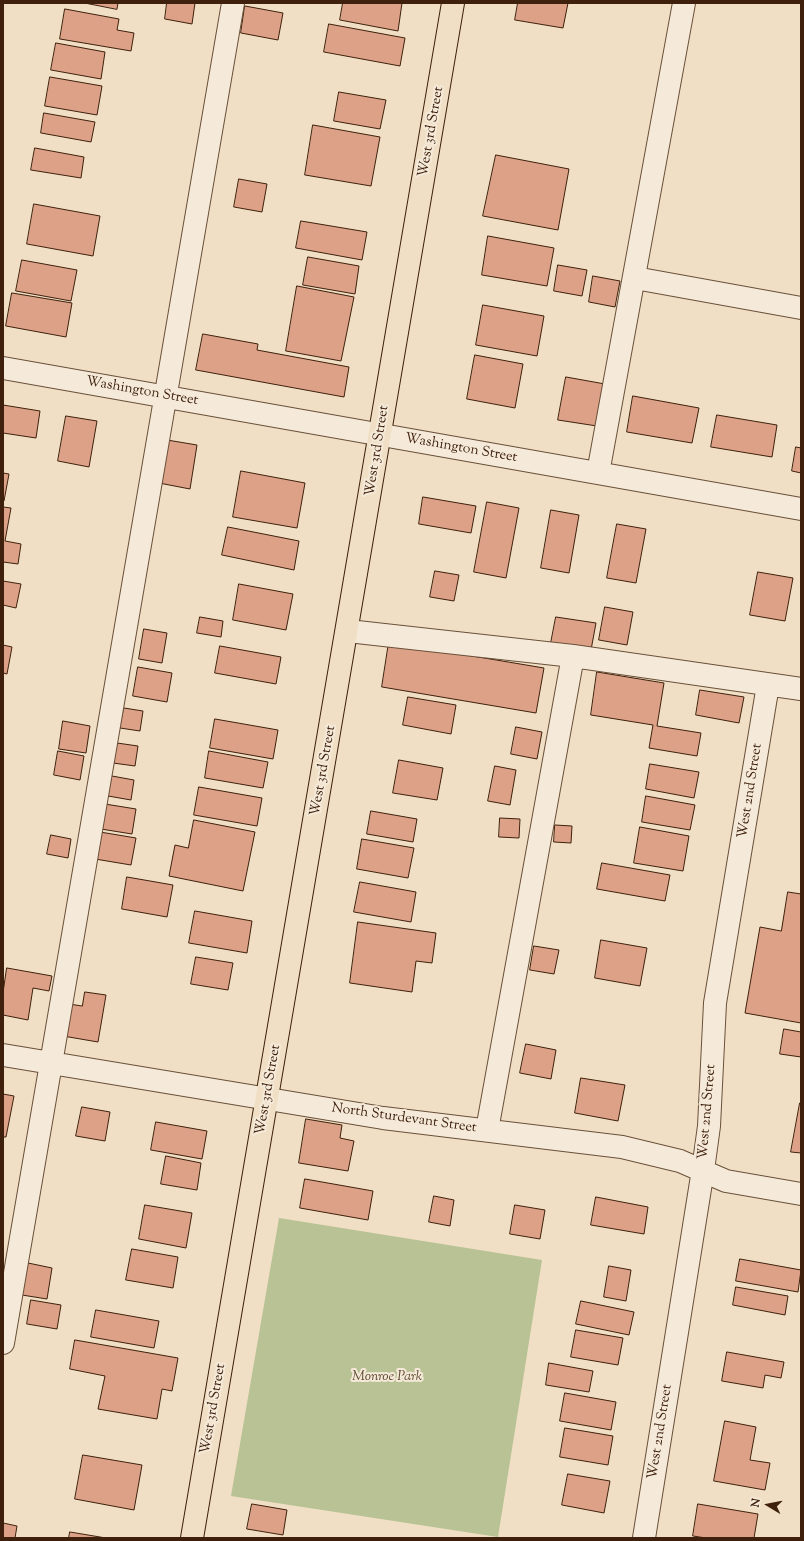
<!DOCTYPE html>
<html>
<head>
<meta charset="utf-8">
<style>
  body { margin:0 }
  #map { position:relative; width:804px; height:1541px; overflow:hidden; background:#f0dfc4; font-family:"Sorts Mill Goudy",serif }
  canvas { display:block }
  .frame { position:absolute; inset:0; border:4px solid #3e200c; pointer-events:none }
  .north { position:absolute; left:748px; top:1485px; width:40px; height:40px; -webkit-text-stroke:3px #f5ead9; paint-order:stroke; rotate:280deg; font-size:11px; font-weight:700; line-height:16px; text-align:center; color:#3e200c }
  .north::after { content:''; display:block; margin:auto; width:14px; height:18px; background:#3e200c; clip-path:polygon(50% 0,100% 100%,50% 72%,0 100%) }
</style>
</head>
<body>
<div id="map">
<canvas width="804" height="1541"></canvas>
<div class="frame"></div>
<div class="north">N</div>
</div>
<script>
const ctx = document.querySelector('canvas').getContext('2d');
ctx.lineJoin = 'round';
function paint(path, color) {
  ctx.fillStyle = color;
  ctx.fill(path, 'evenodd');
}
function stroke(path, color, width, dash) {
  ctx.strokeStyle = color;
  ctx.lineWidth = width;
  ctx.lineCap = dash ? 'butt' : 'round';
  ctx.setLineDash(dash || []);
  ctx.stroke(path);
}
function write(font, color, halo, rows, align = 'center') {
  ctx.font = font + ' "Sorts Mill Goudy",serif';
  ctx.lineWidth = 4;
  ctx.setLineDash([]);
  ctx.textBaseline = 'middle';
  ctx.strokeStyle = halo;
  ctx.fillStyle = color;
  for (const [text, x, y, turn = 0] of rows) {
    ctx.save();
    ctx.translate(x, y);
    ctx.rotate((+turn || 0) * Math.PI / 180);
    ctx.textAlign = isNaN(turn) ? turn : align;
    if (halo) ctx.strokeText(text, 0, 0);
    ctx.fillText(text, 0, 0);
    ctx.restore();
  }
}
paint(new Path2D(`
  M 279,1218 L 542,1260 L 498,1537 L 231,1496 Z`), '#b8c295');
const building = new Path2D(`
  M 85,3 L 118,3 L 117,9 Z
  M 167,3 L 195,3 L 192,24 L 165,19 Z
  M 343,3 L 402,3 L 398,31 L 340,20 Z
  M 518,3 L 568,3 L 563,28 L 515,20 Z
  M 245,6 L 283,13 L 278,40 L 241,33 Z
  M 65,9 L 119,19 L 117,30 L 134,33 L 131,51 L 60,39 Z
  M 329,24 L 405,38 L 400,66 L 324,52 Z
  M 56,43 L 105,52 L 101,79 L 51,70 Z
  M 50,77 L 102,86 L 97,115 L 45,106 Z
  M 339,92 L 386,100 L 380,129 L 334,121 Z
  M 44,113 L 95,122 L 91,142 L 41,133 Z
  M 313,125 L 380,137 L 371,186 L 305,175 Z
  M 35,148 L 84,157 L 81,178 L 31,170 Z
  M 496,155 L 569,169 L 558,230 L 483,216 Z
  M 239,179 L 267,184 L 262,212 L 234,207 Z
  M 34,204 L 100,216 L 93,256 L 27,244 Z
  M 301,221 L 367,232 L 362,260 L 296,248 Z
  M 488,236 L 554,248 L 547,286 L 482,275 Z
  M 308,257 L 359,266 L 355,294 L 303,285 Z
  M 22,260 L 77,270 L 71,301 L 16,291 Z
  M 558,265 L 587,270 L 582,296 L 554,291 Z
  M 593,276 L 620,281 L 615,307 L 589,302 Z
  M 297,286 L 354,297 L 341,361 L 286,351 Z
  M 12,293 L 72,303 L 66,337 L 6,326 Z
  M 483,305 L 544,316 L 537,356 L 476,345 Z
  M 203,334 L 258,344 L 257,350 L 349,367 L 344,397 L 196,370 Z
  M 475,355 L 523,364 L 515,408 L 467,399 Z
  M 566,377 L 605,384 L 597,426 L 558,420 Z
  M 633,396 L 699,408 L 692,443 L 627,432 Z
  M 3,405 L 40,411 L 36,438 L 3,433 Z
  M 717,415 L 777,425 L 772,457 L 711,447 Z
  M 66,416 L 97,421 L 89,467 L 58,461 Z
  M 167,440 L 197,445 L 190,489 L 159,483 Z
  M 796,447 L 801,448 L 801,473 L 792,471 Z
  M 241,471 L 305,483 L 297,528 L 233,517 Z
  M 3,473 L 9,474 L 4,501 L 3,501 Z
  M 423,497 L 476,506 L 471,533 L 419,524 Z
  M 487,502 L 519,508 L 506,578 L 474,572 Z
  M 3,507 L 11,508 L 5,541 L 21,544 L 18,564 L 3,562 Z
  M 551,510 L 579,515 L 569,573 L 541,568 Z
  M 617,524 L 646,529 L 636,583 L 607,578 Z
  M 228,527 L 299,541 L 294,570 L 222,555 Z
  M 435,571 L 459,575 L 454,601 L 430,597 Z
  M 758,572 L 793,578 L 785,621 L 750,615 Z
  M 3,581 L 21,584 L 16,608 L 3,605 Z
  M 239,584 L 293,594 L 286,630 L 233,620 Z
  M 605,607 L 633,612 L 627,645 L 599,640 Z
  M 200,617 L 223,621 L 221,637 L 197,633 Z
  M 556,617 L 596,623 L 591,650 L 551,643 Z
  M 144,629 L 167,633 L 162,663 L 139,659 Z
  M 389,642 L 544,668 L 536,713 L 382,687 Z
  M 3,645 L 12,647 L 7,674 L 3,673 Z
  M 220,646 L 281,657 L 276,684 L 215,673 Z
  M 138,667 L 172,673 L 167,702 L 133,696 Z
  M 597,672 L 664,683 L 657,726 L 701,733 L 697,756 L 649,748 L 653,725 L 591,715 Z
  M 700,690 L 744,697 L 739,723 L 696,715 Z
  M 408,697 L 456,705 L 451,734 L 403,725 Z
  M 124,708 L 143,711 L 140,731 L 120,728 Z
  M 215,719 L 278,730 L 273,759 L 210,748 Z
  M 63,721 L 90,726 L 86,753 L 59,749 Z
  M 516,727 L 542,732 L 537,759 L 511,754 Z
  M 117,743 L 138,746 L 135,766 L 113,763 Z
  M 58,751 L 84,756 L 80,780 L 54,775 Z
  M 209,751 L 268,762 L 263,788 L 205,778 Z
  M 399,760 L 443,768 L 437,800 L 393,793 Z
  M 650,764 L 699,772 L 694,798 L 646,789 Z
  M 495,766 L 516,770 L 510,805 L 488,801 Z
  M 112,776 L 134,780 L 131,800 L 108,796 Z
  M 199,787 L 262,798 L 257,826 L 194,815 Z
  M 646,796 L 695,805 L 690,830 L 642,822 Z
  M 105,804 L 136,809 L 132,834 L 101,829 Z
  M 371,811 L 417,819 L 413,842 L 367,834 Z
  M 500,818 L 520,819 L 519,838 L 499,837 Z
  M 194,820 L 255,832 L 243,891 L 169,876 L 175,845 L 188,848 Z
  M 555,825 L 572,826 L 571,843 L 554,842 Z
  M 640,827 L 689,836 L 683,871 L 634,863 Z
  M 100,832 L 136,838 L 131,865 L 95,859 Z
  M 51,835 L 71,839 L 68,858 L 47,854 Z
  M 362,839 L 414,848 L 408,878 L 357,869 Z
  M 602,863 L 670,875 L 665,901 L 597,889 Z
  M 127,877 L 173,885 L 167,917 L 122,909 Z
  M 360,882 L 416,892 L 411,922 L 354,912 Z
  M 788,892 L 801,894 L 801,1023 L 745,1013 L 760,927 L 781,931 Z
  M 195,911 L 252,921 L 247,953 L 189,943 Z
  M 358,922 L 436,933 L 432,963 L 416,961 L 412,992 L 350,983 Z
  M 601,940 L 647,948 L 640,986 L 595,978 Z
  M 534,946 L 559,950 L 554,974 L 530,970 Z
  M 196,957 L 233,963 L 228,990 L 191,984 Z
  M 7,968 L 52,976 L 49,991 L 33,988 L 28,1020 L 3,1015 L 3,993 Z
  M 85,992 L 106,995 L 98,1042 L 63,1036 L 69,1004 L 82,1006 Z
  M 784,1029 L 801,1032 L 801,1057 L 780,1054 Z
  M 526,1044 L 556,1050 L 551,1079 L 520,1073 Z
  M 581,1078 L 625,1085 L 618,1121 L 575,1113 Z
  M 3,1094 L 14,1096 L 6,1137 L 3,1137 Z
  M 800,1103 L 801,1103 L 801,1153 L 791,1152 Z
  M 82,1107 L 110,1112 L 105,1141 L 76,1136 Z
  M 306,1119 L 342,1125 L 340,1138 L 354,1141 L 348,1171 L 299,1163 Z
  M 156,1122 L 207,1131 L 202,1159 L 151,1150 Z
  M 166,1156 L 201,1163 L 197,1190 L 161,1184 Z
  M 305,1179 L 373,1191 L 368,1220 L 300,1208 Z
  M 434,1196 L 454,1200 L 450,1226 L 429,1222 Z
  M 596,1197 L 648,1207 L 644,1234 L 591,1225 Z
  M 145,1205 L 192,1213 L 186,1248 L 139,1239 Z
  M 515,1205 L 545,1210 L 540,1239 L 510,1234 Z
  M 132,1249 L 178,1257 L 173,1288 L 126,1280 Z
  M 740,1259 L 801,1270 L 798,1292 L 736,1281 Z
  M 28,1263 L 52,1268 L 47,1299 L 22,1295 Z
  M 609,1266 L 631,1270 L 626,1301 L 604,1297 Z
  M 736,1287 L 788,1296 L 785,1315 L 733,1305 Z
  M 31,1300 L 61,1305 L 57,1329 L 27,1324 Z
  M 581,1301 L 634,1312 L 629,1335 L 576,1324 Z
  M 96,1310 L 159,1321 L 154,1348 L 91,1337 Z
  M 576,1330 L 623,1338 L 618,1365 L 571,1357 Z
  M 75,1340 L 178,1358 L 172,1391 L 162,1389 L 157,1419 L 98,1409 L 105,1376 L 70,1369 Z
  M 727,1352 L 784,1362 L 781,1378 L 765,1375 L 763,1388 L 722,1381 Z
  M 549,1363 L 593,1371 L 589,1392 L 546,1385 Z
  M 565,1393 L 616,1402 L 611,1430 L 560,1421 Z
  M 725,1421 L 756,1427 L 750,1460 L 770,1463 L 765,1490 L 714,1481 Z
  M 565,1428 L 613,1436 L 608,1465 L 560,1457 Z
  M 83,1455 L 142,1465 L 134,1510 L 75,1499 Z
  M 568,1474 L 610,1481 L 604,1513 L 562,1505 Z
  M 252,1504 L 287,1510 L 283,1535 L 247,1529 Z
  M 698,1504 L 758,1514 L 754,1538 L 706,1538 L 693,1536 Z
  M 3,1523 L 17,1526 L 15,1538 L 3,1538 Z
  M 70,1532 L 106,1538 L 69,1538 Z`);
paint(building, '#dca186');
stroke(building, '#3e200c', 1);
const minor = new Path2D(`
  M 635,278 L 801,308
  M 3,368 L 801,509
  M 598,473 L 684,3
  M 348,631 L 573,656 L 801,689
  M 3,1055 L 383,1118 L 622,1147 L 680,1161 L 726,1181 L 801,1194
  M 487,1130 L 573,656
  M 3,1343 L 233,3
  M 644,1538 L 703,1170 L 709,1126 L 715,1003 L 768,685`);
const major = new Path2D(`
  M 192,1538 L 453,3`);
stroke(minor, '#6a503a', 24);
stroke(major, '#3e200c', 24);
stroke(minor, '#f5ead9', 22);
stroke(major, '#f0dfc4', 22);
write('14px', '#3e200c', '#f5ead9', [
  ["West 3rd Street",432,132,-80],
  ["Washington Street",142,392,10],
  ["Washington Street",461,449,10],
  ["West 3rd Street",378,451,-81],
  ["West 3rd Street",324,771,-80],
  ["West 2nd Street",751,791,-81],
  ["West 3rd Street",269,1090,-80],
  ["West 2nd Street",708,1112,-85],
  ["North Sturdevant Street",404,1119,8],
  ["West 3rd Street",214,1409,-80],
  ["West 2nd Street",661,1432,-81]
]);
write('italic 14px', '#5c482e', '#f5ead9', [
  ["Monroe Park",387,1378]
]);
</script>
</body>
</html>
